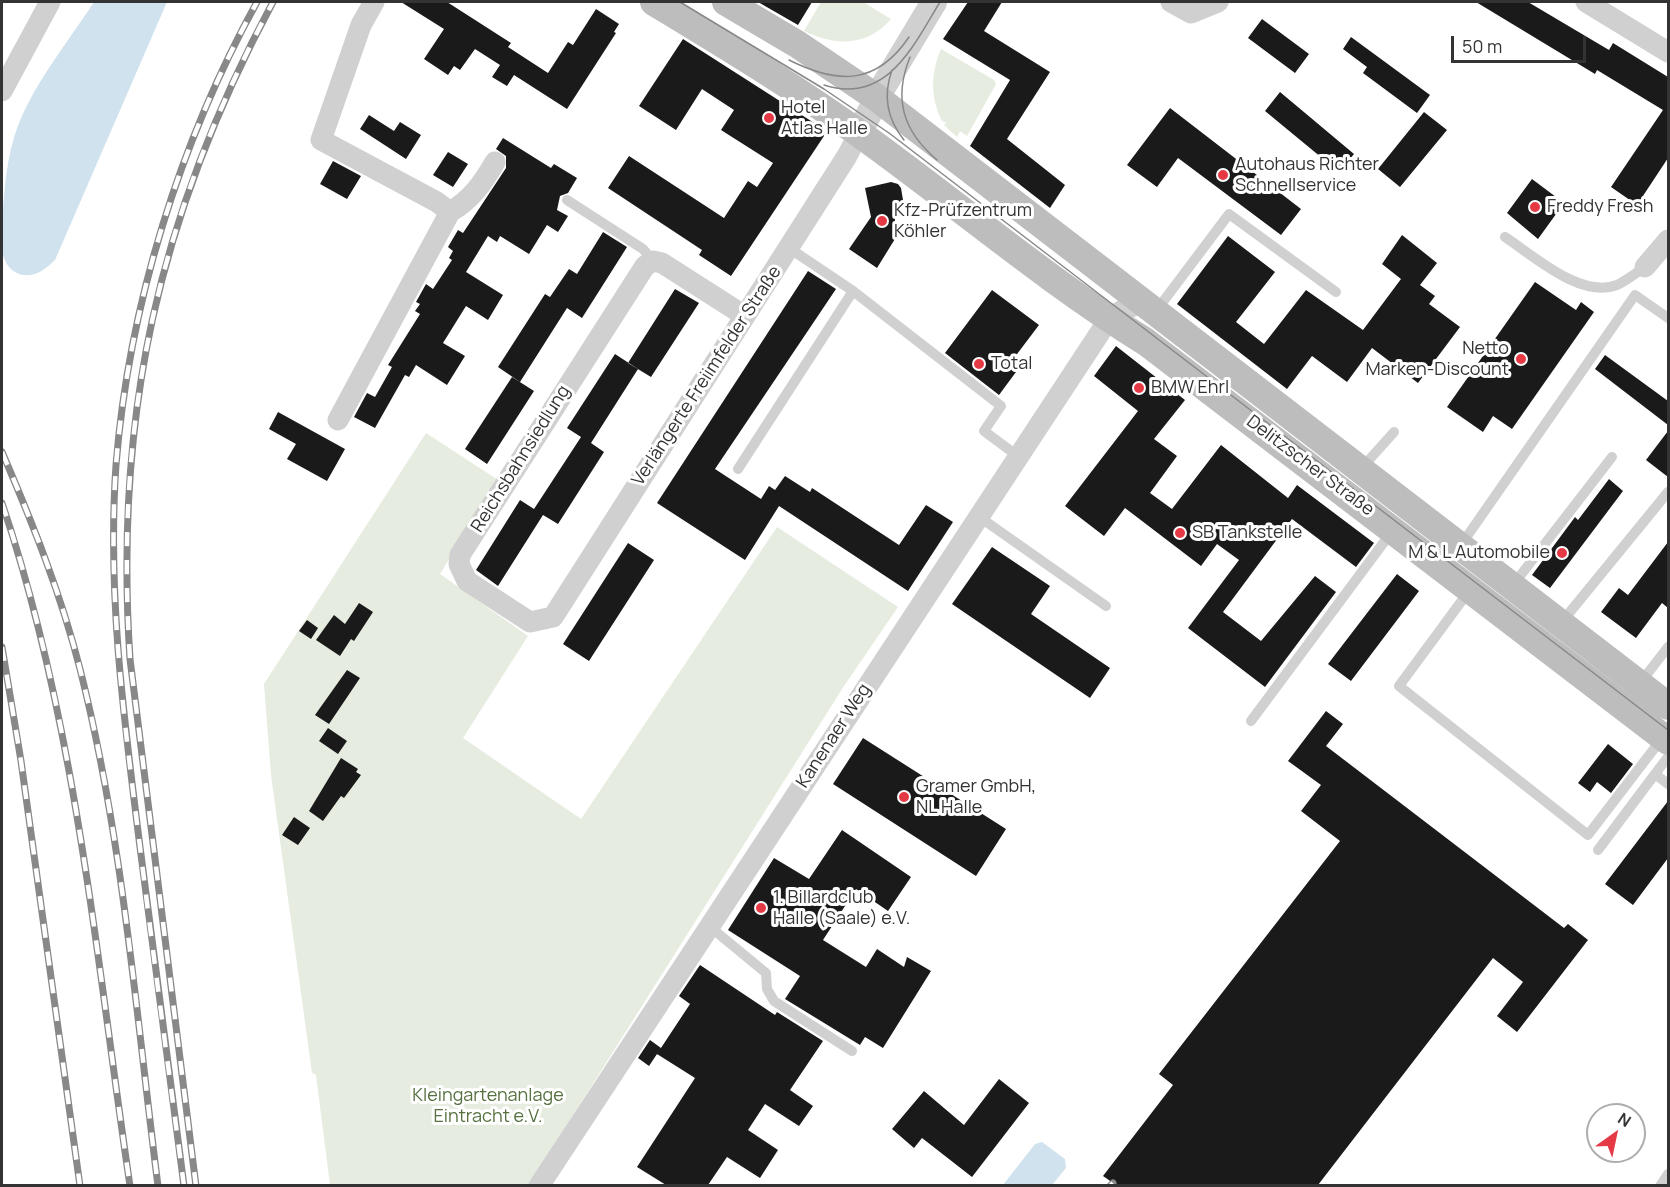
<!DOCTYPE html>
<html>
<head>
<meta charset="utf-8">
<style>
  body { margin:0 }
  #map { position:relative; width:1670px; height:1187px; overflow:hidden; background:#fff; font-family:Manrope,sans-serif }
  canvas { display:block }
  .frame { position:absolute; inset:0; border:3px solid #333; pointer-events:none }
  .north { position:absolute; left:1586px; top:1103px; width:60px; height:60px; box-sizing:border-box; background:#fff; border:2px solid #adadad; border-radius:50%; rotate:33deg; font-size:16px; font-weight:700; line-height:24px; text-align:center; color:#333 }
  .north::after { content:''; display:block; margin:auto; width:21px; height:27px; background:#e63946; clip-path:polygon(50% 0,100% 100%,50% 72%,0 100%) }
  .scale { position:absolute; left:1451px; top:36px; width:135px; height:27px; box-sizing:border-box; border:3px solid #333; border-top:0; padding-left:8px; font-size:18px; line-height:21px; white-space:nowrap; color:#333; -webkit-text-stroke:4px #fff; paint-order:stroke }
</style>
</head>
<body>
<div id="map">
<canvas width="1670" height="1187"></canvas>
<div class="frame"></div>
<div class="north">N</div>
<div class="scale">50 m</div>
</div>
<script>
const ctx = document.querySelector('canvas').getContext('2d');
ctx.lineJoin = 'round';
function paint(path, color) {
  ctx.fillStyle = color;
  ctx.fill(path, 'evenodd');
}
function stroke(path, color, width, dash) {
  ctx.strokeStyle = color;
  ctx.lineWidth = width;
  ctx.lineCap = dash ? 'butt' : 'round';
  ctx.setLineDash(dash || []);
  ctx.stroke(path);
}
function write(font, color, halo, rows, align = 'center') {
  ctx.font = font + ' Manrope,sans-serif';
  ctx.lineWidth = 6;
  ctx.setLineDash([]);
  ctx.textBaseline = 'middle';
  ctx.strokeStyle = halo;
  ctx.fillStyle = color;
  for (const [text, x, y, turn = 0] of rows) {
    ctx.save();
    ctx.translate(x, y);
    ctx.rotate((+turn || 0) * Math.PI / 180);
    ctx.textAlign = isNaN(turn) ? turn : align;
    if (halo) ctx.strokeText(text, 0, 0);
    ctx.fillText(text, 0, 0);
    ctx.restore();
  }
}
paint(new Path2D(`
  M 821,2 L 863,2 L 891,19 C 867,47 835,46 804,31 Z
  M 941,49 L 994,80 L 996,84 L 967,136 L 960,131 L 957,137 L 944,125 L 946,123 L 942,121 C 930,97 931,73 941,49 Z
  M 426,433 L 498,480 L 440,574 L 528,636 L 463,738 L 581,819 L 777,527 L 898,607 L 844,686 L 529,1185 L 330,1185 L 316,1075 L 312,1073 L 271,775 L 264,684 Z`), '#e6ecdf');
paint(new Path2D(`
  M 94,2 L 167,2 L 55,260 C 46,269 33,279 19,274 C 0,266 1,245 2,227 C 4,192 6,156 19,123 C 36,81 70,39 94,2 Z
  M 1042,1142 L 1065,1159 L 1066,1168 L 1052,1185 L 1003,1185 L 1035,1144 Z`), '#cfe2ee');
paint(new Path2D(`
  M 401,2 L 447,2 L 511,43 L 508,47 L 548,73 L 568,42 L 573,45 L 596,9 L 619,24 L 614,32 L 616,33 L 567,109 L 514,75 L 507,86 L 492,77 L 500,65 L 475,49 L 460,70 L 454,66 L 448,75 L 424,59 L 444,29 Z
  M 758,2 L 812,2 L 798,25 Z
  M 968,2 L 1002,2 L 984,31 L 1050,72 L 1007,139 L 1065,185 L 1050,208 L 970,146 L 1010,80 L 943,39 Z
  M 1476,2 L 1528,2 L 1609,50 L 1613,43 L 1668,77 L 1668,158 L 1637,205 L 1611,187 L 1663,110 L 1597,70 L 1595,74 Z
  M 1262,19 L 1309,54 L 1295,73 L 1248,38 Z
  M 1351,37 L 1430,95 L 1417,113 L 1363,73 L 1367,67 L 1343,49 Z
  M 683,39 L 822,128 L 824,136 L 731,276 L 699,255 L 702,250 L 608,188 L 629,156 L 724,218 L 748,181 L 757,187 L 773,163 L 721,130 L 734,110 L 702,89 L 676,130 L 639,106 Z
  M 1280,92 L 1354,154 L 1339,172 L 1265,111 Z
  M 1170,108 L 1301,209 L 1281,235 L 1178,158 L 1157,187 L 1127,165 Z
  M 1424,112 L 1447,130 L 1400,187 L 1378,169 Z
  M 369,115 L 394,131 L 400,122 L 421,135 L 406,159 L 360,129 Z
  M 503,138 L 551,168 L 554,164 L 577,178 L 568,193 L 560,196 L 557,210 L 568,216 L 558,232 L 547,225 L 529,254 L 500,236 L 497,242 L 488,236 L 466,272 L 503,295 L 488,320 L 466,306 L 443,343 L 465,356 L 447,385 L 416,365 L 409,377 L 405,375 L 375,428 L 354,417 L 367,393 L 375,397 L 392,367 L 388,365 L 420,314 L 415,311 L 420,304 L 416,302 L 426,284 L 433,289 L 452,260 L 449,258 L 453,251 L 448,247 L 458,230 L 463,233 L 506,168 L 506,156 L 496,149 Z
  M 448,152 L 468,164 L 453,187 L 433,175 Z
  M 333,161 L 361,176 L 347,199 L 320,184 Z
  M 1532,179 L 1564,203 L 1538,239 L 1507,213 Z
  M 891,182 L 898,184 L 901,188 L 904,206 L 896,207 L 894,231 L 898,234 L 877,268 L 849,249 L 871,217 L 865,188 Z
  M 603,232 L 627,247 L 582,318 L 567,308 L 520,382 L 498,367 L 545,294 L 550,297 L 569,269 L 577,274 Z
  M 1402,235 L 1437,263 L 1420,285 L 1435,296 L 1429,304 L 1460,327 L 1418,383 L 1372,348 L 1347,382 L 1312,356 L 1287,389 L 1177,304 L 1228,236 L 1275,272 L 1236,322 L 1264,344 L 1306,290 L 1363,330 L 1401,279 L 1382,264 Z
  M 808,271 L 836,289 L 715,469 L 761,499 L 769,486 L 775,490 L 785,476 L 810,492 L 812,488 L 899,545 L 926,505 L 953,522 L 908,591 L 779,506 L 745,560 L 657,503 Z
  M 1535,282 L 1576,310 L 1581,302 L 1594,312 L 1512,429 L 1493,416 L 1483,432 L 1447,407 Z
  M 675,289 L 699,303 L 651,377 L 628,363 Z
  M 992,290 L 1039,325 L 1008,366 L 1016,372 L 999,395 L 945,353 Z
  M 1116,346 L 1185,400 L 1154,439 L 1177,456 L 1150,493 L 1172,509 L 1221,445 L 1288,498 L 1297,485 L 1374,543 L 1356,567 L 1292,519 L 1223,612 L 1261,641 L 1315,576 L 1336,592 L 1265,687 L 1188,628 L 1239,560 L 1217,544 L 1201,566 L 1125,508 L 1104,536 L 1065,506 L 1138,411 L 1094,376 Z
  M 615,354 L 638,369 L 591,443 L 604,452 L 558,524 L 543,515 L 498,586 L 476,570 L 520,500 L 534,509 L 581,437 L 567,428 Z
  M 1605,355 L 1668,401 L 1668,425 L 1595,369 Z
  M 512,377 L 534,391 L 487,464 L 465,449 Z
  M 278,412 L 345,449 L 327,481 L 287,459 L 296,444 L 269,429 Z
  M 1668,431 L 1668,477 L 1646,460 Z
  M 1609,479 L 1623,491 L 1550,588 L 1532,575 L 1575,517 L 1578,520 Z
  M 1668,542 L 1668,608 L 1662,603 L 1636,638 L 1601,612 L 1619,588 L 1628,595 Z
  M 628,543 L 654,560 L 589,661 L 563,644 Z
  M 992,547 L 1050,586 L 1031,614 L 1110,668 L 1090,698 L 952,604 Z
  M 1397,574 L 1419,591 L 1351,681 L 1328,664 Z
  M 359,603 L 373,612 L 354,641 L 351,639 L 340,656 L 316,640 L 334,615 L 345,624 Z
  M 307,620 L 318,628 L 311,639 L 299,631 Z
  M 347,670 L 360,678 L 329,724 L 315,715 Z
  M 1326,711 L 1343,724 L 1326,746 L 1564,928 L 1568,924 L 1588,940 L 1517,1032 L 1497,1016 L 1523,982 L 1493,958 L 1318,1185 L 1116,1185 L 1103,1176 L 1173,1085 L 1159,1074 L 1340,841 L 1301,811 L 1321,785 L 1288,761 Z
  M 328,728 L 347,741 L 338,754 L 319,741 Z
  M 863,738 L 1006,829 L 976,876 L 833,784 Z
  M 1608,744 L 1633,764 L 1611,793 L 1597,782 L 1590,792 L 1578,783 Z
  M 341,758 L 358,769 L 356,772 L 361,775 L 344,798 L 341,796 L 323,821 L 309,811 Z
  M 1668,801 L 1668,858 L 1633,905 L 1605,884 Z
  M 294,817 L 310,828 L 298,845 L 282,835 Z
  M 842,830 L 911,877 L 888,911 L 856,889 L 823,940 L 866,967 L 877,949 L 904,967 L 907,957 L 931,971 L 883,1048 L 865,1037 L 860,1045 L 785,999 L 800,976 L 728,930 L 774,858 L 809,879 Z
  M 700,965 L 775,1015 L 777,1012 L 823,1041 L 790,1090 L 813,1106 L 799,1126 L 765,1104 L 748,1130 L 778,1150 L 760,1178 L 727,1157 L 708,1185 L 666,1185 L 637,1167 L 695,1078 L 657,1054 L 690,1004 L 679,996 Z
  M 650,1040 L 661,1048 L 649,1066 L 638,1058 Z
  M 999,1079 L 1029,1103 L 972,1177 L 922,1138 L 914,1148 L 892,1129 L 924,1091 L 964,1125 Z`), '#1a1a1a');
stroke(new Path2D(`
  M 567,200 L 643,249 L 653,261
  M 1505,237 C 1534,256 1581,299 1617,285 C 1626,281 1636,273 1645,267
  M 789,248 L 853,291 L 1001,406 L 984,431 L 1019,457
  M 1156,311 L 1229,214 L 1336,292
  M 738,469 L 853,291
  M 1360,470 L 1394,432
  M 978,516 L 1106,606
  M 1461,545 L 1635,295 L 1668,318
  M 1513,585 L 1612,457
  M 1469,591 L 1399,686 L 1588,835 L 1663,737
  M 1561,623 L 1668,492
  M 1641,682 L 1668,647
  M 1251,721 L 1393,530
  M 1668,757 L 1655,774 L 1668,784
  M 1598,850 L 1655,774
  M 709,926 L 766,973 L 767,989 L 774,1001 L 852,1051
  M 1660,1186 L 1668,1174`), '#d0d0d0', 10);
stroke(new Path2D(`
  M 374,2 L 361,25 L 321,140 L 437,202 L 450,212
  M 1171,2 L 1191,13 L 1218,2
  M 1586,2 L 1668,52
  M 2,91 L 50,2
  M 1645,267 L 1668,240
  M 745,316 L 662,263 L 653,261 L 645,266 L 460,555 L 459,564 L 467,581 L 530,622 L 553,617 L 847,156 L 859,133
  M 338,420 L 450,212 C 471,200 483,183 495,162
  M 539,1186 L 1105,325 L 1121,311 L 1143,302`), '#d0d0d0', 21);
stroke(new Path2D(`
  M 859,133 L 883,87 L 934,2`), '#d0d0d0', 26);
stroke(new Path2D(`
  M 654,2 C 723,44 793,86 860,134 C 956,203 1046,280 1146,342 L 1668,741
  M 726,2 L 797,44 L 877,98 L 1668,706`), '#bdbdbd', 28);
stroke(new Path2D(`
  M 680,2 L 824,89 L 889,133 L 1668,730
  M 910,57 C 893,99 903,131 937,160
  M 789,60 C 837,84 876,86 909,37
  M 892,70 C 883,95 887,119 904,140
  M 824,85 C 887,105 913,46 940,2`), '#888', 1.5);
const rail = new Path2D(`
  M 2,452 C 32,522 61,594 80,669 C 123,838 136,1014 158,1186
  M 2,503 C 76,722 96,957 130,1186
  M 2,647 L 21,761 L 80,1186
  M 184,1186 C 169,1073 154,960 140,847 C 124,720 107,593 116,465 C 129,304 180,142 257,2
  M 196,1186 L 130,659 C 114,416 158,216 273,2
  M 1110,1186 L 1113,1183`);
stroke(rail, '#888', 7);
stroke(rail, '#fff', 4.5, [14]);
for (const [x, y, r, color] of [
  [769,118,6,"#e63946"],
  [1223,175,6,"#e63946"],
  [1535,207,6,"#e63946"],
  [882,221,6,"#e63946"],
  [1521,359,6,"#e63946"],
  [979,364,6,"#e63946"],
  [1139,388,6,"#e63946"],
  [1180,533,6,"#e63946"],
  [1562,553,6,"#e63946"],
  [904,797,6,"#e63946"],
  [761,908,6,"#e63946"]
]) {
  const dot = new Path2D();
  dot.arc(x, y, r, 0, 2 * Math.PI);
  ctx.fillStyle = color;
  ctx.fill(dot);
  stroke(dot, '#fff', 2);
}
write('18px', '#333', '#fff', [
  ["Hotel",781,108],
  ["Atlas Halle",781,129],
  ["Autohaus Richter",1235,165],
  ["Schnellservice",1235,186],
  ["Freddy Fresh",1547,207],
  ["Kfz-Prüfzentrum",894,211],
  ["Köhler",894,232],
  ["Netto",1509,349,"right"],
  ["Marken-Discount",1509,370,"right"],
  ["Total",991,364],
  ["BMW Ehrl",1151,388],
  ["SB Tankstelle",1192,533],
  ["M & L Automobile",1550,553,"right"],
  ["Gramer GmbH,",916,787],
  ["NL Halle",916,808],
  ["1. Billardclub",773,898],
  ["Halle (Saale) e.V.",773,919]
], 'left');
write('18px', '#333', '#fff', [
  ["Verlängerte Freiimfelder Straße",707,376,-57],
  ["Reichsbahnsiedlung",521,459,-58],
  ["Delitzscher Straße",1310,466,37],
  ["Kanenaer Weg",834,736,-57]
]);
write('18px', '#56703f', '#fff', [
  ["Kleingartenanlage",488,1096],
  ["Eintracht e.V.",488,1117]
]);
</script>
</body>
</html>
